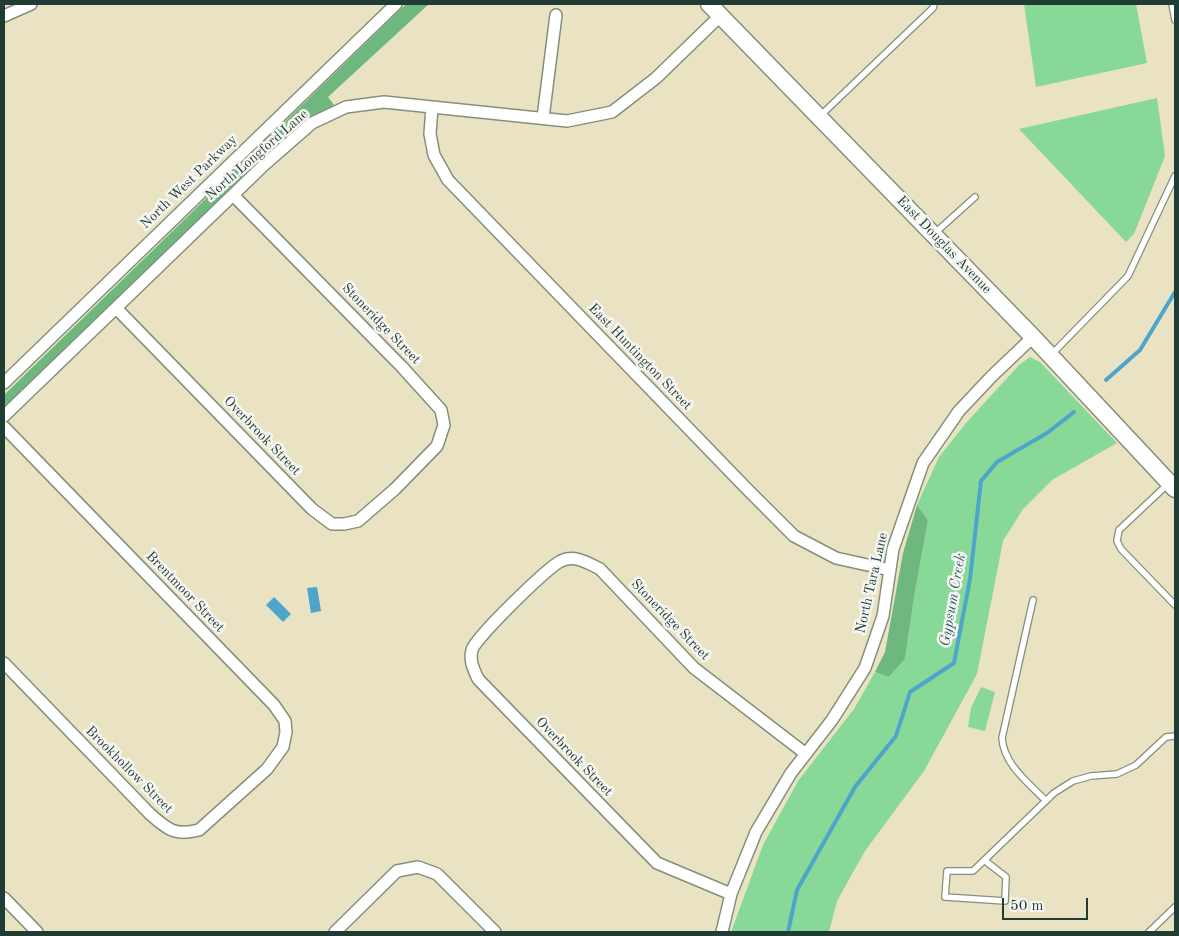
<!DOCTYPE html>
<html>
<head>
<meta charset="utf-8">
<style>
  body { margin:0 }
  #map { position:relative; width:1179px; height:936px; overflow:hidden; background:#e9e3c3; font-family:"Old Standard TT",serif }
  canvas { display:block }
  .frame { position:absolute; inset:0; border:5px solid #1f3d34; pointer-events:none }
  .scale { position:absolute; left:1002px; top:898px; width:86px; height:22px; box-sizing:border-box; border:2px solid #1f3d34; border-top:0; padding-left:6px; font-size:15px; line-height:18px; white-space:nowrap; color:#1f3d34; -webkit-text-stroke:4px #f6f6f2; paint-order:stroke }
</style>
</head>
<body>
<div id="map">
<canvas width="1179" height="936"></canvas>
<div class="frame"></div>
<div class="scale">50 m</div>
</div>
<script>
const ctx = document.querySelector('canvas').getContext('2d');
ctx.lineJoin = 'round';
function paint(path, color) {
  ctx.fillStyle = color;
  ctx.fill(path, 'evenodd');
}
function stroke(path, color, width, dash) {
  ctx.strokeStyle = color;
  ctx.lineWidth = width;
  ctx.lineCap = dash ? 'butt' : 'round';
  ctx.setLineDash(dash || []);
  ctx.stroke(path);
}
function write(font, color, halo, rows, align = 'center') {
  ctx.font = font + ' "Old Standard TT",serif';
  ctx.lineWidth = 5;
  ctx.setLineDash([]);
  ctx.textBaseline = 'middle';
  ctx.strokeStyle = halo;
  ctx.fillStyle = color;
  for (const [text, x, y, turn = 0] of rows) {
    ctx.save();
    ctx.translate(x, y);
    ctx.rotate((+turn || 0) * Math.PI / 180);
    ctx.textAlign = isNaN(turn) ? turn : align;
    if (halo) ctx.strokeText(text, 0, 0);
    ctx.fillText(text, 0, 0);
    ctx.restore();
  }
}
paint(new Path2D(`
  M 1024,4 L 1136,4 L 1147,63 L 1036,87 Z
  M 1157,98 L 1165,156 L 1134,234 L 1126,242 L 1019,129 Z
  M 1030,357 L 1040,362 L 1117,443 L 1052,480 L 1023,509 L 1003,541 L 977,674 L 924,771 L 865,851 L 837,901 L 829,932 L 731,932 L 763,845 L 798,781 L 854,709 L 875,672 L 889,677 L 905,659 L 914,597 L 928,520 L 917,505 L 939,457 L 966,423 L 1019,365 Z
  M 981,687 L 995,692 L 985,731 L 968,727 L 971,708 Z`), '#88d897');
paint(new Path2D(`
  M 406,4 L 429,4 L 328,97 L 334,105 L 305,120 L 4,409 L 4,395 Z
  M 917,505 L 928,520 L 914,597 L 905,659 L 889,677 L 875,672 L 885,652 L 903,553 Z`), '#6eb880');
paint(new Path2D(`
  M 317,587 L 321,611 L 311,613 L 307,588 Z
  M 274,597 L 291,614 L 283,622 L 266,605 Z`), '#4ea5cb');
stroke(new Path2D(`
  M 1106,380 L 1140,350 L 1175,292
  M 788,932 L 797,890 L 855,787 L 896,736 L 910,692 L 954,663 L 970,579 L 981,481 L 997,462 L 1047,433 L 1074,412`), '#4ea5cb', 4);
const lane = new Path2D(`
  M 1172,4 L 1175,20
  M 820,116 L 933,8 L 934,4
  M 935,233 L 975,197
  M 1052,354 L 1128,276 L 1175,176
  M 1168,484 L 1119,530 L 1117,541 L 1121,549 L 1175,605
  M 1033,600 L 1002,738 C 1004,765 1028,782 1046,801
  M 984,860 L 1006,877 L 1005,901 L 945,897 L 947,871 L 973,871 L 1054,793 L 1073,781 L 1091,776 L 1117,774 L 1136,765 L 1166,737 L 1175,736
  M 1149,932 L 1175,907`);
const street = new Path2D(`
  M 4,16 L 31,4
  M 432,107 L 430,134 L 434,155 L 448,180 L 748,490 L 794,536 L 836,558 L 890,570
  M 543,118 L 556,15
  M 116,308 L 312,509 L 332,524 L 344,524 L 358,521 L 395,489 L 437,446 L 444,425 L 441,410 L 402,367 L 233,195
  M 4,383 L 396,4
  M 4,416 L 265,164 L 312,123 L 346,107 L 384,102 L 567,121 L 612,112 L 656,78 L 721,15
  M 4,427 L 274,705 L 285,721 L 286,732 L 283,747 L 267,769 L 199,830 C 175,836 168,830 150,814 L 4,663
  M 731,894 L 657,863 L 478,679 C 474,670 469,661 472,650 C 475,638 548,567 561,561 C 574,554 588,563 600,569 L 694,668 L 806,754
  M 4,898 L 37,932
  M 335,932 L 397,871 L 418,867 L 437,874 L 495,932
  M 722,932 L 731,894 L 756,832 L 791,773 L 832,720 L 865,668 L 883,616 L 893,549 L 923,463 L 959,411 L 992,376 L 1033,337`);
const secondary = new Path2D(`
  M 709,4 L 1033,337 L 1175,489`);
stroke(lane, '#84907c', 8);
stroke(street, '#84907c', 14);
stroke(secondary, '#84907c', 19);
stroke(lane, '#fff', 5.5);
stroke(street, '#fff', 11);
stroke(secondary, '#fff', 16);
write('14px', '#1f3d34', '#f6f6f2', [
  ["North Longford Lane",257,155,-41],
  ["North West Parkway",189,182,-44],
  ["East Douglas Avenue",944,245,46],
  ["Stoneridge Street",381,324,46],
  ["East Huntington Street",640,357,46],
  ["Overbrook Street",262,436,46],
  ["North Tara Lane",872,583,-77],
  ["Brentmoor Street",185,592,46],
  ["Stoneridge Street",670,620,46],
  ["Overbrook Street",574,757,46],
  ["Brookhollow Street",129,770,45]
]);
write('italic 15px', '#2d5c61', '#f6f6f2', [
  ["Gypsum Creek",953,600,-80]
]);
</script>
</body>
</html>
